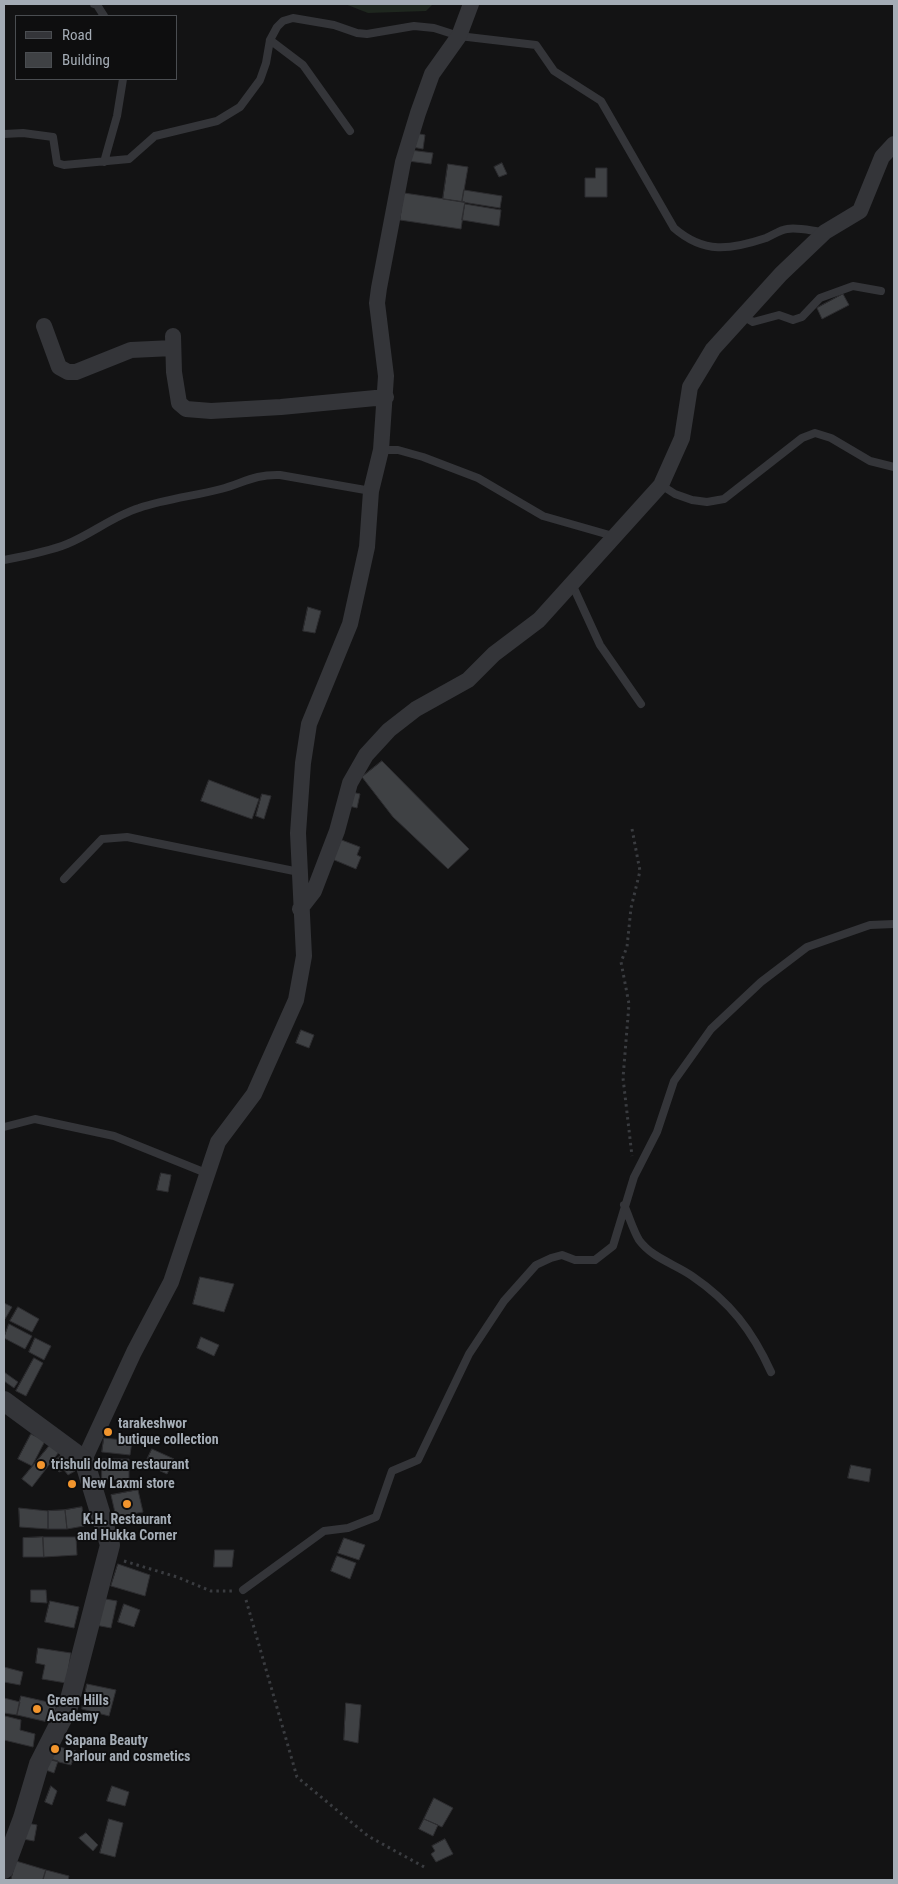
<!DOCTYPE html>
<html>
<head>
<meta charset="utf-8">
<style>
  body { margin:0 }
  #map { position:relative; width:898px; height:1884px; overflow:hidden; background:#131314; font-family:"Roboto Condensed",sans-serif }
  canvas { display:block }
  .frame { position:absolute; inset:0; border:5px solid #a4acb5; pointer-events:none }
  .legend { position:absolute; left:15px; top:15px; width:162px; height:65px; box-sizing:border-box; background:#0e0e0f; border:1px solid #4a4d51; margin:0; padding:6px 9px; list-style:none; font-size:15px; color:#a4acb5 }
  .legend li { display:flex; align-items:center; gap:10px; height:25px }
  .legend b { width:25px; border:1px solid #4a4d51 }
</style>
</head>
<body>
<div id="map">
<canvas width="898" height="1884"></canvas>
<div class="frame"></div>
<ul class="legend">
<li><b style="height:6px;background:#343539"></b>Road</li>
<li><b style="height:14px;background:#3f4144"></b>Building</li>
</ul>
</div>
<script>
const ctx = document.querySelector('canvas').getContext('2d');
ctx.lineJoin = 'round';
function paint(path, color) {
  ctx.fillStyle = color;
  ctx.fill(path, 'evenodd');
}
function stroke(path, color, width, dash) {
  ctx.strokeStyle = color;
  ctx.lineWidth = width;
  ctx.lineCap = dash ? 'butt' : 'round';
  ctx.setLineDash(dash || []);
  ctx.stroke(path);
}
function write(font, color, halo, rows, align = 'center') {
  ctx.font = font + ' "Roboto Condensed",sans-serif';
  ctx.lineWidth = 4;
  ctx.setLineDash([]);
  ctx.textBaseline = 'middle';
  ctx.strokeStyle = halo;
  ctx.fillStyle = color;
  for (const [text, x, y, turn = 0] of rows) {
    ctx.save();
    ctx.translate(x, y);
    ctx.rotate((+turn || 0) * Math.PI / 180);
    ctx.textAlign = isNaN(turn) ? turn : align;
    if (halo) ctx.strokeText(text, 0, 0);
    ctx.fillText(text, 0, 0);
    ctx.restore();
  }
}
paint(new Path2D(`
  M 345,4 L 433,4 L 426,11 L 368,13 Z`), '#1f271f');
const building = new Path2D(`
  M 415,133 L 425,135 L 423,149 L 412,147 Z
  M 410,150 L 433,153 L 431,164 L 408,161 Z
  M 502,163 L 507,174 L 499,177 L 494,167 Z
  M 448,164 L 468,167 L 462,202 L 443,199 Z
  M 596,168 L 607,168 L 607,197 L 585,197 L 585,178 L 595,178 Z
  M 464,190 L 502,196 L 500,208 L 462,202 Z
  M 404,193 L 465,202 L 461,229 L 400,220 Z
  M 465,204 L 501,210 L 499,226 L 462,220 Z
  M 843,294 L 849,305 L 822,319 L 817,308 Z
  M 308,607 L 321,611 L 315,633 L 303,631 Z
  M 382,761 L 469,849 L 448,869 L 393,817 L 362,777 Z
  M 209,780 L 259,799 L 252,819 L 201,801 Z
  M 352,792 L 360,794 L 357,808 L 349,806 Z
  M 262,794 L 271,796 L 264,819 L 256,816 Z
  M 339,839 L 360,847 L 357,855 L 361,857 L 356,869 L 332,859 Z
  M 301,1030 L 314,1035 L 309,1048 L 296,1043 Z
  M 161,1173 L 171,1175 L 168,1192 L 157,1190 Z
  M 200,1277 L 234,1284 L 224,1312 L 193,1304 Z
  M 4,1303 L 12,1307 L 5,1319 L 4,1318 Z
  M 18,1307 L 39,1319 L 32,1332 L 10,1321 Z
  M 9,1324 L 32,1336 L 25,1349 L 4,1338 Z
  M 201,1337 L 219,1345 L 214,1356 L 197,1348 Z
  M 35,1338 L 51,1346 L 44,1360 L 29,1352 Z
  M 34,1358 L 43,1363 L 26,1396 L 16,1391 Z
  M 4,1372 L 18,1382 L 14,1388 L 4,1381 Z
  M 31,1434 L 45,1441 L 32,1466 L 18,1459 Z
  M 104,1438 L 132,1441 L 130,1455 L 102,1452 Z
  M 50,1445 L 59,1452 L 32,1487 L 22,1479 Z
  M 152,1449 L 174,1459 L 167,1474 L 145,1464 Z
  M 63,1454 L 75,1471 L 68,1475 L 64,1470 L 59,1472 L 52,1463 Z
  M 102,1459 L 129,1459 L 129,1480 L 102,1480 Z
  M 851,1465 L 871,1469 L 869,1482 L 848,1478 Z
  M 138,1490 L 143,1512 L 116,1517 L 111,1495 Z
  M 82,1507 L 84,1526 L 67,1529 L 65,1510 Z
  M 19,1508 L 48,1511 L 48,1529 L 20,1527 Z
  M 65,1510 L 67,1529 L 48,1529 L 48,1511 Z
  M 43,1537 L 76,1537 L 77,1555 L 44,1557 Z
  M 43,1537 L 44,1557 L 23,1557 L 23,1538 Z
  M 344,1538 L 365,1545 L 359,1560 L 338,1553 Z
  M 215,1550 L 234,1550 L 232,1567 L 214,1567 Z
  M 337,1556 L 356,1563 L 350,1579 L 331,1571 Z
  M 118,1564 L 150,1575 L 145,1596 L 111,1586 Z
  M 31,1590 L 46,1590 L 47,1603 L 31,1602 Z
  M 100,1598 L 117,1601 L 111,1628 L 95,1625 Z
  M 50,1601 L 79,1607 L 74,1628 L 45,1622 Z
  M 124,1604 L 140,1610 L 134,1627 L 118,1622 Z
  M 38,1648 L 71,1653 L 66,1683 L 42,1679 L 45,1665 L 36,1663 Z
  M 4,1667 L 23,1672 L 20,1685 L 4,1682 Z
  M 87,1684 L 116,1690 L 109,1716 L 82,1709 Z
  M 21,1696 L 57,1704 L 52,1723 L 17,1715 Z
  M 4,1698 L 20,1702 L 17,1715 L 4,1713 Z
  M 346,1703 L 361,1705 L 358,1743 L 344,1740 Z
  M 5,1716 L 21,1720 L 20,1730 L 35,1734 L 33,1747 L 4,1740 Z
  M 55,1746 L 76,1751 L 71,1765 L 51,1760 Z
  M 47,1758 L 58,1761 L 54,1773 L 43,1769 Z
  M 51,1786 L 57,1791 L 52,1805 L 45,1802 Z
  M 112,1786 L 129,1792 L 125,1806 L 107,1801 Z
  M 434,1798 L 453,1808 L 442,1827 L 424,1819 Z
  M 109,1819 L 123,1823 L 115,1857 L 100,1853 Z
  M 424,1819 L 438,1825 L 433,1836 L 419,1829 Z
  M 27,1823 L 37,1825 L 34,1841 L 23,1839 Z
  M 86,1833 L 98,1845 L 93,1851 L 79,1838 Z
  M 445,1839 L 453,1854 L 436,1862 L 431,1854 L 435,1851 L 432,1846 Z
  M 16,1861 L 46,1870 L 43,1880 L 11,1880 Z
  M 46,1870 L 69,1876 L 68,1880 L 43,1880 Z`);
paint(building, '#3f4144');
stroke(building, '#2d2d30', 1);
stroke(new Path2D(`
  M 632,829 L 640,871 L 631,908 L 627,947 L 621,962 L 629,1004 L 623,1078 L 632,1156
  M 124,1561 L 177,1577 L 211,1591 L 232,1591
  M 246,1600 L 297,1777 L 368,1836 L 426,1868`), '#3a3c40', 3, [2.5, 4]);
stroke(new Path2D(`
  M 94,4 L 97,5 L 104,16
  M 270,40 L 303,65 L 350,131
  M 4,134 L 23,133 L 53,137 L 57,163 L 64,165 L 129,159 L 155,136 L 217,121 L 240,107 L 260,80 L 266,63 L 270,40 L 277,27 L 283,21 L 293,18 L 334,25 L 357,33 L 367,34 L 414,26 L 434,28 L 459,36 L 536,45 L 554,71 L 601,101 L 674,228 C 704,254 730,250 766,238 C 773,235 780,230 787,229 C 798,227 812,231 823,232
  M 104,162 L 117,116 L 123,79
  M 743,316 L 753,322 L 779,315 L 793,320 L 802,317 L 820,298 L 853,286 L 881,291
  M 381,450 L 398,450 L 423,457 L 478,478 L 543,516 L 613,536
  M 661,485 L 675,494 L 692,500 L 707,502 L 724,499 L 802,438 L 815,433 L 831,438 L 870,461 L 894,467
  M 4,560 C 25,556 47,552 67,544 C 92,534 113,516 139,508 C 166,499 194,496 221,489 C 243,483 255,474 280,475 L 371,491
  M 572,584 L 600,645 L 641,704
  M 64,879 L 102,839 L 127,837 L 299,872
  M 4,1127 L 35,1119 L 114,1136 L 206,1173
  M 624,1205 C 629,1216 633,1230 639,1240 C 652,1258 675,1264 692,1276 C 730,1302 752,1330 771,1372
  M 243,1590 L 324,1531 L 348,1528 L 376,1517 L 392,1471 L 418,1460 L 469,1354 L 504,1301 L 536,1265 L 551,1258 L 562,1255 L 575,1260 L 595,1260 L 613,1246 L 634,1177 L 657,1132 L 674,1081 L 711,1029 L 761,982 L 807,947 L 870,925 L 894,924`), '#343539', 8);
stroke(new Path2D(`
  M 44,326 L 59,367 L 68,372 L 76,372 L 131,350 L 173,348
  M 173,336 L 174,372 L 179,403 L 186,409 L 211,411 L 281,407 L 386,397
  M 300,909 L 314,891 L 337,831 L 350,783 L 366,755 L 389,730 L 416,709 L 468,680 L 494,654 L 539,620 L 661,485 L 682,438 L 690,387 L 713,349 L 781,274 L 825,232 L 860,211 L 882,157 L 894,144
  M 84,1460 L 134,1352 L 171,1282 L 218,1142 L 254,1094 L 296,1000 L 304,956 L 298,833 L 303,763 L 309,724 L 350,624 L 367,547 L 371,491 L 381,450 L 386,376 L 377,303 L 379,288 L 403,162 L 418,113 L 432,74 L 459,36 L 471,4`), '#343539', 16);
stroke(new Path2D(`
  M 4,1401 L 84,1460 L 110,1545 L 68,1707 L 39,1764 L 23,1818 L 4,1869`), '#343539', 20);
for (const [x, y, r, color] of [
  [108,1432,5,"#f2952d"],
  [41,1465,5,"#f2952d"],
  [72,1484,5,"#f2952d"],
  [127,1504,5,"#f2952d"],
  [37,1709,5,"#f2952d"],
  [55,1749,5,"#f2952d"]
]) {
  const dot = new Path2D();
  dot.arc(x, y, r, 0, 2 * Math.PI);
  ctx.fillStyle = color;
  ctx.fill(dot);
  stroke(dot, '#0e0e0f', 2);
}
write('bold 14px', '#a4acb5', '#0e0e0f', [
  ["tarakeshwor",118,1424],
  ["butique collection",118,1440],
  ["trishuli dolma restaurant",51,1465],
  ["New Laxmi store",82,1484],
  ["K.H. Restaurant",127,1520,"center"],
  ["and Hukka Corner",127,1536,"center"],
  ["Green Hills",47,1701],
  ["Academy",47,1717],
  ["Sapana Beauty",65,1741],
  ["Parlour and cosmetics",65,1757]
], 'left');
</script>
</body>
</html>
